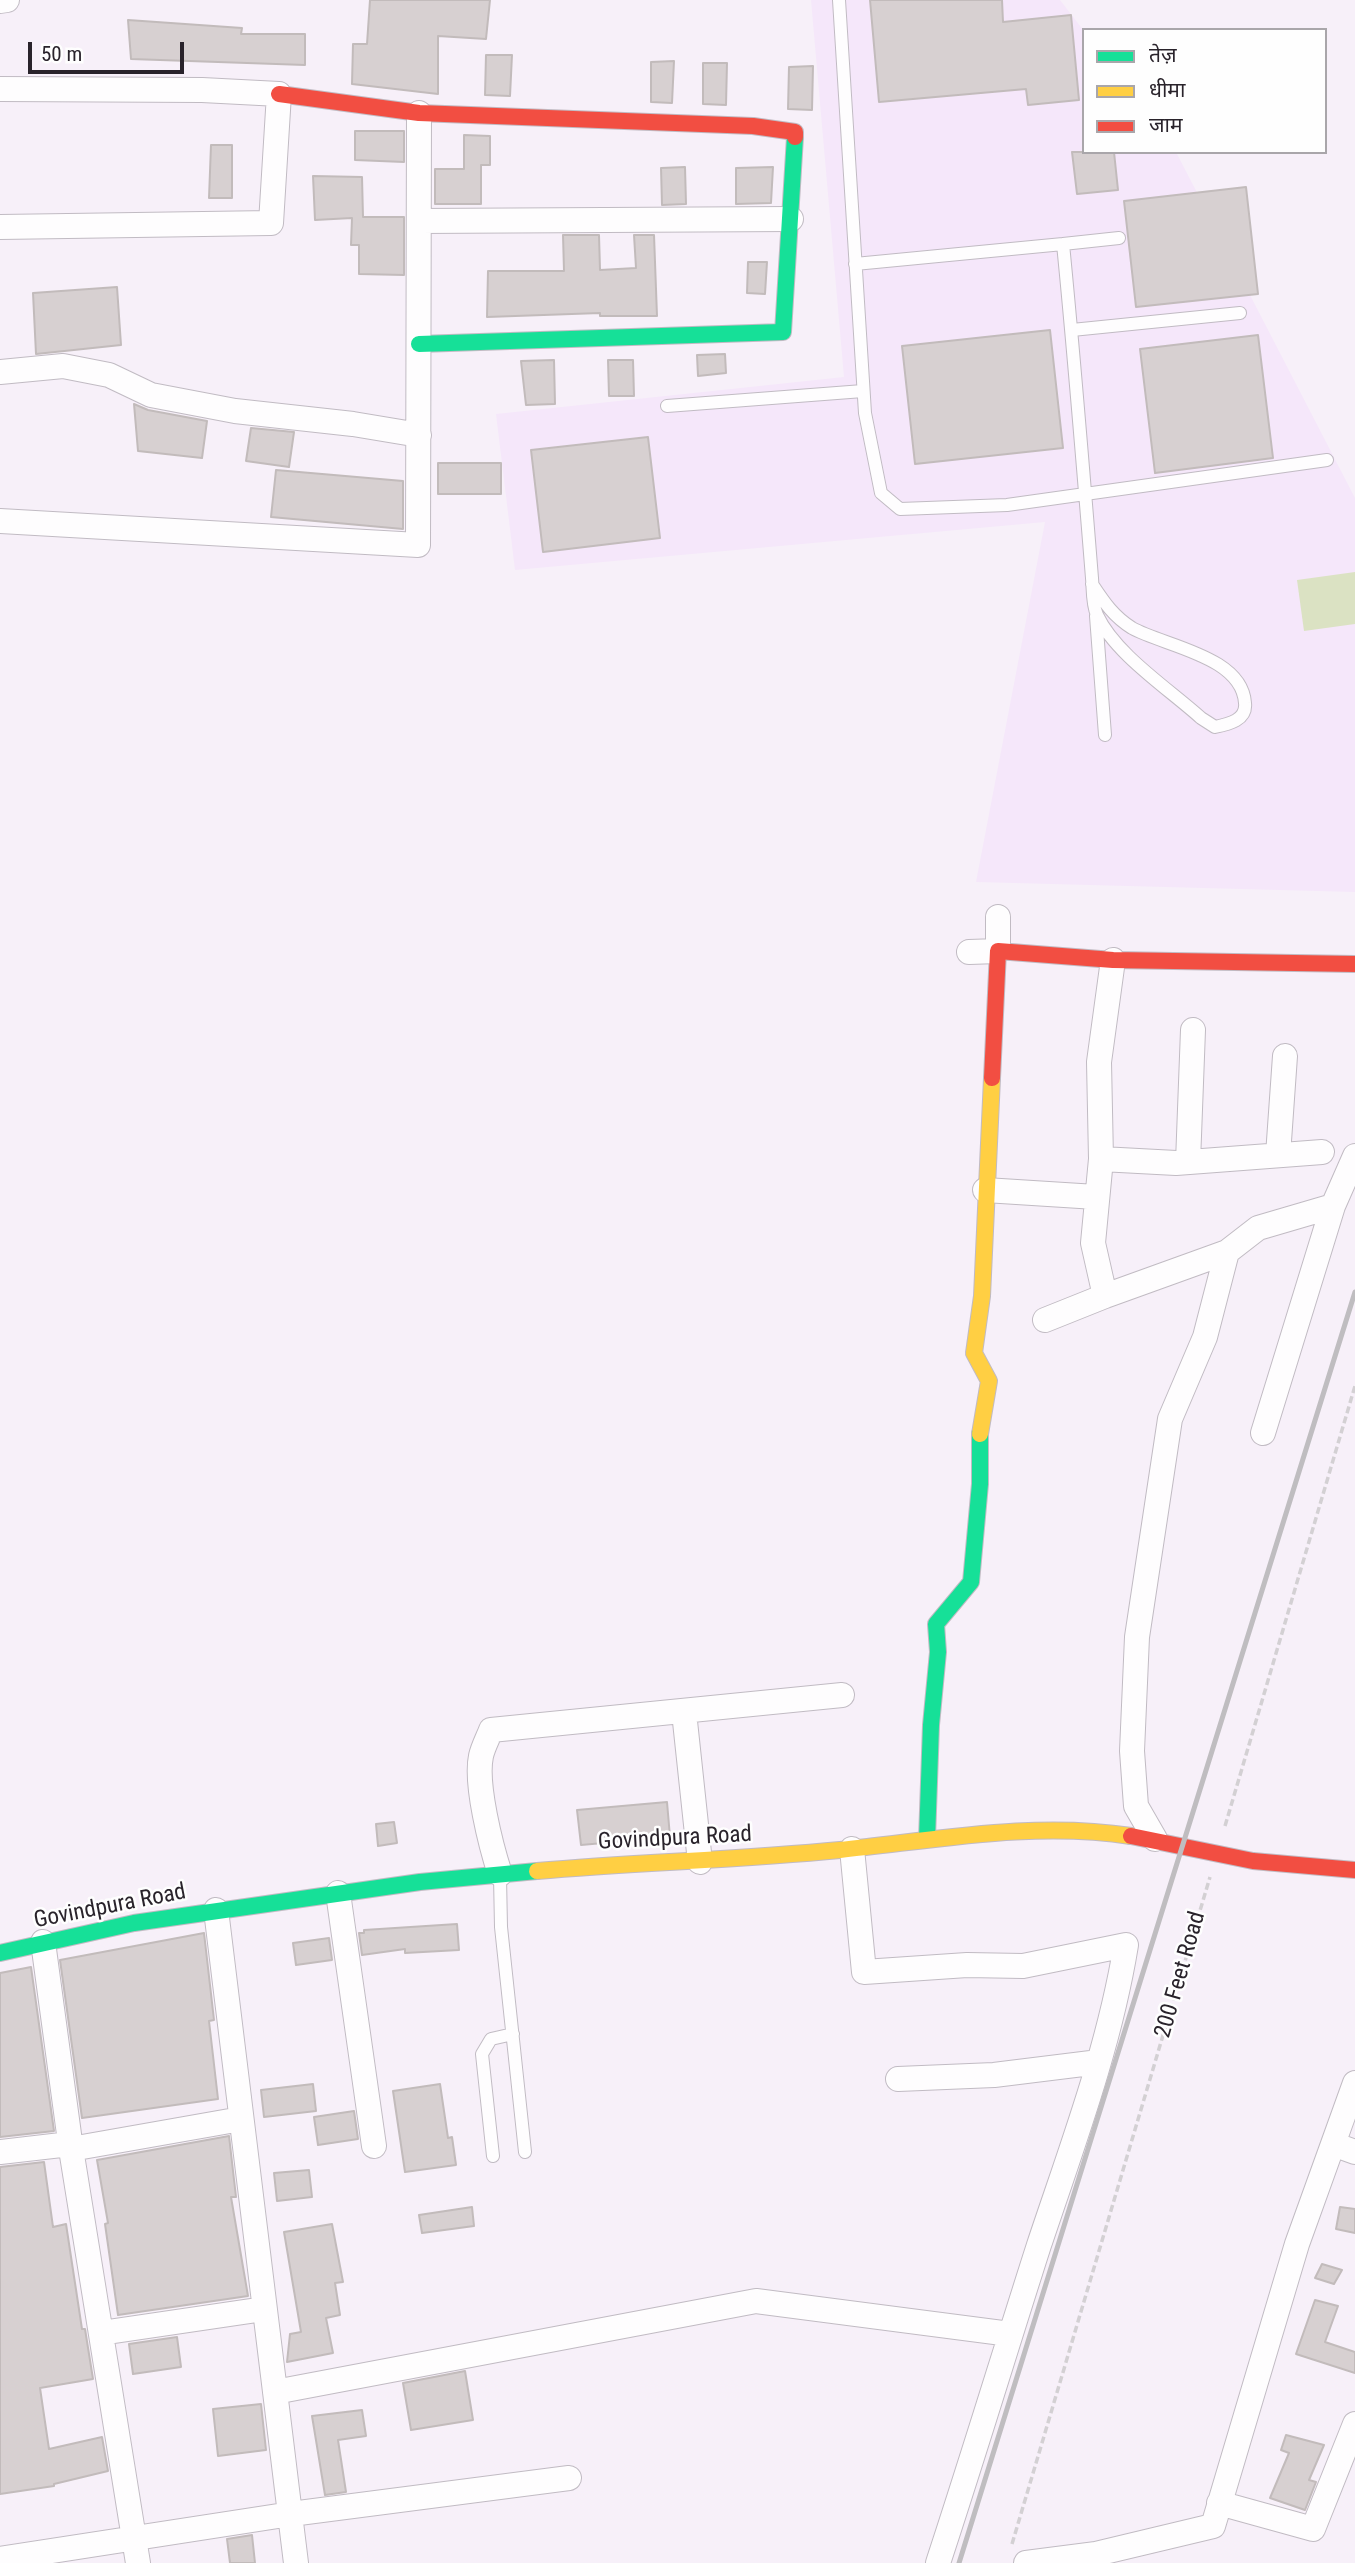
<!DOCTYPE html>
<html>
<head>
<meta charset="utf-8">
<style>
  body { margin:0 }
  #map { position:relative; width:1355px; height:2563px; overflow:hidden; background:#f7f0f9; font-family:"Roboto Condensed","Noto Sans Devanagari",sans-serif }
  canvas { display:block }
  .legend { position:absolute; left:1082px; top:28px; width:245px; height:126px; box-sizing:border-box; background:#fefefe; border:2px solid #a9a6aa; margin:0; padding:9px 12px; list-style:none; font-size:21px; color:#29232b }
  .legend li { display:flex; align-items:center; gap:14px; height:35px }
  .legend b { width:35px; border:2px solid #a9a6aa }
  .scale { position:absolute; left:28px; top:42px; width:156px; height:32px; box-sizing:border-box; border:4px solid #29232b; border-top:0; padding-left:9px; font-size:21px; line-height:24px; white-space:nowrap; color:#29232b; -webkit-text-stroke:5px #fefefe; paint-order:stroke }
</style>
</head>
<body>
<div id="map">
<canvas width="1355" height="2563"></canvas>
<ul class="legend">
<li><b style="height:9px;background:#16e098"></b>तेज़</li>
<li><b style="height:9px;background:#ffcf43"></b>धीमा</li>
<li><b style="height:9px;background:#f24e42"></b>जाम</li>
</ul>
<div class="scale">50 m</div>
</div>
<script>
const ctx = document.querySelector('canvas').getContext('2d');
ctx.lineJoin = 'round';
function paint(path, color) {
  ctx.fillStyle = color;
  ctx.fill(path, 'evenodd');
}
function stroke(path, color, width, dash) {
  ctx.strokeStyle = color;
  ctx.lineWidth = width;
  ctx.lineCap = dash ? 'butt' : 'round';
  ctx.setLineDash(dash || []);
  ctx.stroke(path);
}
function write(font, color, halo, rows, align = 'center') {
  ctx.font = font + ' "Roboto Condensed",sans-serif';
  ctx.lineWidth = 5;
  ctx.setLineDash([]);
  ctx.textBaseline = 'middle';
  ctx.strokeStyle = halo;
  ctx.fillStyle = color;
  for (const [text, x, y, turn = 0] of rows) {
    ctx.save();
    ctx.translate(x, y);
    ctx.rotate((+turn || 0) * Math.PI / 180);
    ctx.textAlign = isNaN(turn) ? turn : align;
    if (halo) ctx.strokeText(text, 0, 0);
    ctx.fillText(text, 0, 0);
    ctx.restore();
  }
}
paint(new Path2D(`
  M 811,0 L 1060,0 L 1084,31 L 1084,152 L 1176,152 L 1355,498 L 1355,892 L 976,882 L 1045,522 L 515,570 L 496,414 L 844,377 Z`), '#f5e7fa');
paint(new Path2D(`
  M 1355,572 L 1355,624 L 1304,631 L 1297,580 Z`), '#dbe2c3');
const building = new Path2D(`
  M 370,0 L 490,0 L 486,39 L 438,36 L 438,94 L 352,84 L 353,44 L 367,44 Z
  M 870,0 L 1002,0 L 1003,22 L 1071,15 L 1079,100 L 1028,105 L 1026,89 L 879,102 Z
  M 128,20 L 242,28 L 241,34 L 305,34 L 305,65 L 131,59 Z
  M 486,55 L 512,55 L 510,96 L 485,95 Z
  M 674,61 L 672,103 L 651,102 L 651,62 Z
  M 703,63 L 727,63 L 726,105 L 703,104 Z
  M 813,66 L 812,110 L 788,109 L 789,67 Z
  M 355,131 L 404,131 L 404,162 L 355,160 Z
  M 464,135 L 490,136 L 490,165 L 481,165 L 481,204 L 435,204 L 435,169 L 464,169 Z
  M 211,145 L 232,145 L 232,198 L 209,198 Z
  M 1072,152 L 1114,152 L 1118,190 L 1077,194 Z
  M 685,167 L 686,204 L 662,205 L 661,168 Z
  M 773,167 L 771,203 L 736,204 L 736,168 Z
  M 313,176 L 362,177 L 363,217 L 404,217 L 404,275 L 359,274 L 359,245 L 351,245 L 352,218 L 315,220 Z
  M 1246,187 L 1258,294 L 1136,307 L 1124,201 Z
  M 563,235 L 599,235 L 600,270 L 636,268 L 634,235 L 654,235 L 657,316 L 600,316 L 600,313 L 487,317 L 488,271 L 564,271 Z
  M 748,262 L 767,262 L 765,294 L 747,293 Z
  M 117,287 L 121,345 L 36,354 L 33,293 Z
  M 1050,330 L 1063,448 L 915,464 L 902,346 Z
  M 1258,335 L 1273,458 L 1155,473 L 1140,349 Z
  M 725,354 L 726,373 L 698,376 L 697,355 Z
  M 554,360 L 555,404 L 526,405 L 521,361 Z
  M 608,360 L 633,360 L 634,396 L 609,396 Z
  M 134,404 L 148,410 L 207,421 L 202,458 L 138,451 Z
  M 251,428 L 294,432 L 289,467 L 246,461 Z
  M 648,437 L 660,538 L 543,552 L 531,450 Z
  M 438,463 L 501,463 L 501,494 L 438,494 Z
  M 276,470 L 403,481 L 403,529 L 271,517 Z
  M 667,1802 L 670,1837 L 581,1845 L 577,1810 Z
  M 394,1822 L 397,1843 L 378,1846 L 376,1824 Z
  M 457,1924 L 459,1950 L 405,1953 L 405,1949 L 362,1955 L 359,1933 L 364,1933 L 364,1930 Z
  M 204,1933 L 214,2020 L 209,2021 L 218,2099 L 82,2118 L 60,1960 Z
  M 329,1938 L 332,1960 L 296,1965 L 293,1943 Z
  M 31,1967 L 54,2131 L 0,2137 L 0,1973 Z
  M 313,2084 L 316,2111 L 264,2117 L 261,2090 Z
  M 440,2084 L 448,2138 L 452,2137 L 456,2165 L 405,2172 L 393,2091 Z
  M 354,2111 L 358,2139 L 318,2145 L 314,2117 Z
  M 229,2136 L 236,2197 L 231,2197 L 248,2296 L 118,2315 L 105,2224 L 108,2223 L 97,2160 Z
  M 44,2162 L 53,2227 L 66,2224 L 82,2329 L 85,2329 L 93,2379 L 40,2388 L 49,2449 L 102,2437 L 108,2471 L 54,2484 L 54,2486 L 0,2494 L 0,2167 Z
  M 309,2170 L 312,2197 L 277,2201 L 274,2173 Z
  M 472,2207 L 474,2226 L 422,2233 L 419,2215 Z
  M 1340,2207 L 1355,2209 L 1355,2233 L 1336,2229 Z
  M 332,2224 L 343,2282 L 335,2283 L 340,2315 L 326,2318 L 333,2353 L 287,2362 L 290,2334 L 301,2332 L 284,2232 Z
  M 1322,2264 L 1342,2270 L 1334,2284 L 1315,2278 Z
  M 1315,2300 L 1338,2306 L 1325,2342 L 1355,2352 L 1355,2373 L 1296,2354 Z
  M 177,2337 L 181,2367 L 133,2374 L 129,2344 Z
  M 465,2371 L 473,2420 L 411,2430 L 403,2383 Z
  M 261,2404 L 266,2450 L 218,2456 L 213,2409 Z
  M 362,2410 L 366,2436 L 338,2440 L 346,2492 L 325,2495 L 312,2416 Z
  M 1286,2435 L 1324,2445 L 1309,2480 L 1316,2482 L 1305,2510 L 1270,2498 L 1289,2453 L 1281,2450 Z
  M 252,2535 L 255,2563 L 230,2563 L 227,2539 Z`);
paint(building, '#d7d0d1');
stroke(building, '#c2bbbb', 2);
const lane = new Path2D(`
  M 839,0 L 865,413 L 881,493 L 900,509 L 1007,505 L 1327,460
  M 1063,244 L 1119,238
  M 855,264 L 1063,244 C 1074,355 1083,466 1092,578 C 1093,589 1092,604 1097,615 C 1115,654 1169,689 1201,718 L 1215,727 C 1229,724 1247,720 1245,703 C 1242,656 1164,646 1132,628 C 1113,616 1104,602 1092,584
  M 1072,330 L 1240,313
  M 667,406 L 863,391
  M 1096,616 L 1105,735
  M 500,1877 L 501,1927 L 525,2152
  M 493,2156 L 482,2054 L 491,2039 L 513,2034`);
const street = new Path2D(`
  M 0,1 L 7,0
  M 0,89 L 202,90 L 279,94 L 271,223 L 0,227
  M 419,221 L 791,219
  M 0,372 L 63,366 L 109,375 L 151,395 L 235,411 L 353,424 L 419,435
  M 0,521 L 418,545 L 419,113
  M 969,952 L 998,951 L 998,917
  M 1113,960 L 1099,1062 L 1101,1159 L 1093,1243 L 1105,1296 L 1227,1252 L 1258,1228 L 1333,1206 L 1355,1156
  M 1278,1155 L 1285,1056
  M 1101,1159 L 1176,1163 L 1322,1152
  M 1188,1162 L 1193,1030
  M 985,1190 L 1096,1197
  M 1045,1320 L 1105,1296
  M 1263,1433 L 1333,1206
  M 684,1712 L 700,1862
  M 1155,1839 L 1136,1806 L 1132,1751 L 1137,1637 L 1170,1419 L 1205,1337 L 1227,1252
  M 852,1849 L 864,1972 L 967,1965 L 1023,1966 L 1126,1945 C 1109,2049 1072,2146 1039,2245 C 1005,2351 973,2457 938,2563
  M 500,1874 C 491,1846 475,1784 481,1756 C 483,1747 488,1738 491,1730 L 842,1695
  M 338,1893 L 374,2146
  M 216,1910 L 296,2563
  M 43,1942 L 71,2149 L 138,2563
  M 898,2079 L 994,2075 L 1099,2062
  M 1333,2144 L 1355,2152
  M 71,2149 L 241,2119
  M 0,2152 L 70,2144
  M 101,2333 L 264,2309
  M 275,2392 L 756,2301 L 1010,2334
  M 1219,2503 L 1313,2529 L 1355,2424
  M 0,2559 L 291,2514 L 569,2478
  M 1026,2563 L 1096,2554 L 1213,2526 L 1297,2244 L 1355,2083`);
const fast = new Path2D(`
  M 419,344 L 783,332 L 795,137
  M 927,1839 L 931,1725 L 938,1652 L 936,1624 L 971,1582 L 980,1484 L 980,1434
  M 0,1953 L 134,1923 L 420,1882 L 537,1871`);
const slow = new Path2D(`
  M 980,1434 L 989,1381 L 974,1353 L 982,1296 L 992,1078
  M 537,1871 C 638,1862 739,1860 840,1850 C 937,1840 1034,1821 1131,1836`);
const jam = new Path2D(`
  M 279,94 L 419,113 L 753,126 L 795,132 L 795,137
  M 992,1078 L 998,951 L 1113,960 L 1355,964
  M 1131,1836 L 1253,1861 L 1355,1870`);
stroke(lane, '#c1bbc3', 14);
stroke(street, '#c1bbc3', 26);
stroke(fast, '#c1bbc3', 18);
stroke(slow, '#c1bbc3', 18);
stroke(jam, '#c1bbc3', 18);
stroke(new Path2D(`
  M 1225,1826 L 1355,1386
  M 1012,2544 L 1210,1877`), '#d3d0d3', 3.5, [7, 3.5]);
stroke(lane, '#fefdfe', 12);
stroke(street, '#fefdfe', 24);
stroke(fast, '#16e098', 16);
stroke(slow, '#ffcf43', 16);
stroke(jam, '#f24e42', 16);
stroke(new Path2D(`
  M 959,2563 L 1355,1292`), '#bfbdc0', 5);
write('23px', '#29232b', '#fefefe', [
  ["Govindpura Road",675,1839,-3],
  ["Govindpura Road",110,1907,-11],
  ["200 Feet Road",1181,1975,-74]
]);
</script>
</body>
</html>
